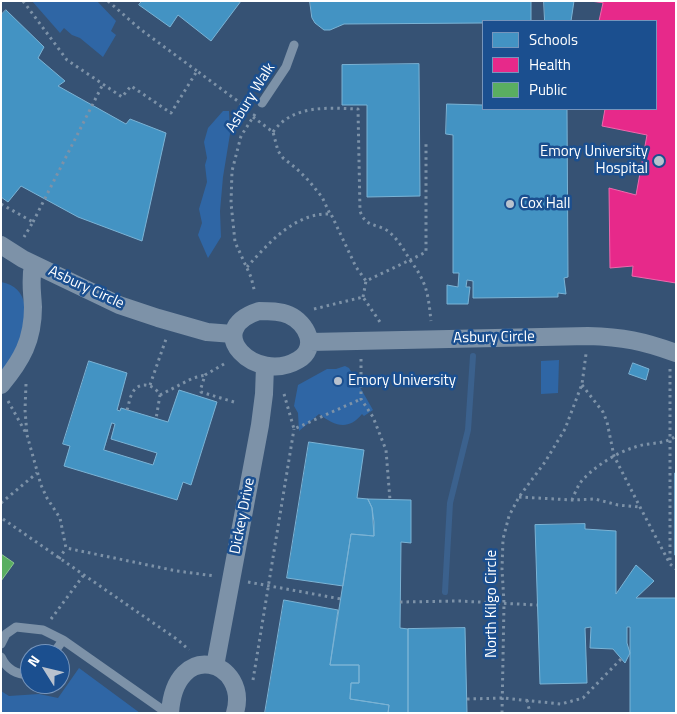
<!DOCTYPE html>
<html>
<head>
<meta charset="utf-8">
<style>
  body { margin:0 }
  #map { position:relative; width:677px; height:714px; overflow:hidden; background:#365274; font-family:"Titillium Web",sans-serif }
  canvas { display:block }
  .frame { position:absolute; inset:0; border:2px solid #fff; pointer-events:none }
  .legend { position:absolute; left:482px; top:20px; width:175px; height:90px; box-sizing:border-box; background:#1b4f8f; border:1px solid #7695bc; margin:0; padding:6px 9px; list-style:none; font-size:15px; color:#fff }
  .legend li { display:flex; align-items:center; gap:10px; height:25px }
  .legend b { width:25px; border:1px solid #7695bc }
  .north { position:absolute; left:20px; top:644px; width:50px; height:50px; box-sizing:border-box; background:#1b4f8f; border:1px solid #7695bc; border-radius:50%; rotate:306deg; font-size:14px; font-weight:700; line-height:20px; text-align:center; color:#fff }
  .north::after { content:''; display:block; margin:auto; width:18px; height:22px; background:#b9c2ce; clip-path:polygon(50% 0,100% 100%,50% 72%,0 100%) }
</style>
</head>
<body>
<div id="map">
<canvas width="677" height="714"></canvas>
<div class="frame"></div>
<ul class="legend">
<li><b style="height:14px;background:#4393c3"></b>Schools</li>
<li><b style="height:14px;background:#e7298a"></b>Health</li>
<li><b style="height:14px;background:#5aae61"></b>Public</li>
</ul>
<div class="north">N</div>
</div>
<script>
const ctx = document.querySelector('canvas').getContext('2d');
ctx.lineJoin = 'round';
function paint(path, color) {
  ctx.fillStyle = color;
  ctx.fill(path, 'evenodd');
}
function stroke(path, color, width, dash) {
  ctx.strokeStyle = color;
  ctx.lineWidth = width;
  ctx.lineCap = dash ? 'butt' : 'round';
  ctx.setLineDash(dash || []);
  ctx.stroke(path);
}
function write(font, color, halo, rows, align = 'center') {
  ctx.font = font + ' "Titillium Web",sans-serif';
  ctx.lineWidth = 5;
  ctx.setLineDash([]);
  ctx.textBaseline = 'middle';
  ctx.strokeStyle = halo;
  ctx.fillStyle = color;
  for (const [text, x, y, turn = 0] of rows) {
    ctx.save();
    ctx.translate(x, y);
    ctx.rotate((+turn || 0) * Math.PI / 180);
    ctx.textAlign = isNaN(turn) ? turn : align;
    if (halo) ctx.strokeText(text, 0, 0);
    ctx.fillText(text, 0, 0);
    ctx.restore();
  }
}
paint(new Path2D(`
  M 32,1 L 97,1 L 116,21 L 111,31 L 116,35 L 103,57 L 80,38 L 72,35 L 64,28 L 60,33 Z
  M 223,111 L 229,111 L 230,134 L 223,177 L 220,211 L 221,237 L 208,258 L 198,235 L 202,223 L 199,209 L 207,182 L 205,165 L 207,158 L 204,142 L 208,128 Z
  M 1,282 C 30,287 28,317 21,339 C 17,351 8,363 1,373 Z
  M 559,360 L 558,393 L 541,394 L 541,361 Z
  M 345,366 L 349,368 L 373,410 L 364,416 L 362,414 C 348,431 335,426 319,414 L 299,431 L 298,413 L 294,406 L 298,385 L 327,369 L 336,369 Z
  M 79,668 L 140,713 L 1,713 L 1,691 L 9,696 L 39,694 L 58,698 Z`), '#2f66a5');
const schools = new Path2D(`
  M 142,1 L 241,1 L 211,41 L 178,15 L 170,27 L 139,5 Z
  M 310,1 L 531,1 L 531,21 L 483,21 L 483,23 L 344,24 L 330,30 L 324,30 L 315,23 L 312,18 Z
  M 544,1 L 574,1 L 571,21 L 545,21 Z
  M 6,10 L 44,47 L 38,58 L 65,81 L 58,86 L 126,124 L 130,119 L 166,133 L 142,241 L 78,217 L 21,186 L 8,202 L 1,197 L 1,15 Z
  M 419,64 L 420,196 L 367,197 L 367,105 L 342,105 L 342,65 Z
  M 447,104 L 483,105 L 483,109 L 567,109 L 568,277 L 564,278 L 566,294 L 558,293 L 558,297 L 473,298 L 473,281 L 467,280 L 466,287 L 470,287 L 468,304 L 447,304 L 447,285 L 458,287 L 459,273 L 453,273 L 453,135 L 446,134 Z
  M 89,361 L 127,373 L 117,410 L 120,411 L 121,408 L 168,422 L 179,390 L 217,402 L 191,485 L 183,482 L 177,500 L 64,466 L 70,446 L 63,444 ZM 112,423 L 115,424 L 111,439 L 157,453 L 153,465 L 104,450 Z
  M 633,363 L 649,369 L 646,380 L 629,374 Z
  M 309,442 L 364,450 L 357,498 L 368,499 L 372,508 L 374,522 L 374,536 L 351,534 L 343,586 L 287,578 Z
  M 675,473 L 676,473 L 676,555 L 675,555 Z
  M 368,499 L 411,500 L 411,543 L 401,542 L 400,628 L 408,629 L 408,713 L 388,713 L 389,705 L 350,699 L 351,683 L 359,683 L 359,665 L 330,665 L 351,534 L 374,536 L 372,508 Z
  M 585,524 L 585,529 L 616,531 L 616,594 L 636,565 L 654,581 L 636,598 L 676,598 L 676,713 L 630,713 L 630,627 L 627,627 L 627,643 L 630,653 L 625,663 L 613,649 L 590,648 L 591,627 L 585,628 L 587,683 L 540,684 L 535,525 Z
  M 284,600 L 338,610 L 330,665 L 359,665 L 359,683 L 351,683 L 350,699 L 389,705 L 388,713 L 265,713 Z
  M 465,628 L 467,713 L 408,713 L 408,629 Z`);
paint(schools, '#4393c3');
stroke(schools, '#7bb3d5', 1);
const health = new Path2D(`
  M 590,1 L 676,1 L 676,283 L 632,276 L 633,266 L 610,268 L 609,188 L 636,195 L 647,135 L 602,126 L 605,109 L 656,109 L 656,21 L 599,21 L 603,3 Z`);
paint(health, '#e7298a');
stroke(health, '#ee69ad', 1);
const public = new Path2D(`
  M 1,554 L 14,563 L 1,581 Z`);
paint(public, '#5aae61');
stroke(public, '#8cc690', 1);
stroke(new Path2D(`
  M 445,592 L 450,503 L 468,430 L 473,356`), '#3b618d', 6);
stroke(new Path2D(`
  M 23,1 L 67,60 L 122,97 L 131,86 L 171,113 L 197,71 L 243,105
  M 108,1 L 140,29 L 197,71
  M 255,114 L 241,136 L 232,171 L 231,203 L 235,242 L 251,277 L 255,293
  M 253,117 L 273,132 L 278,151 L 283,158 L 297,169 L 309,181 L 322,197 L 330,214
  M 273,132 C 293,104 328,108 358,109 L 360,211 C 366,228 376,223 388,231 C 397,238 404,250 410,260 L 426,252 L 426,144
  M 1,204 L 33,222 L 24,237
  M 33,222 L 103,84
  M 247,267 C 269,243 295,212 331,214 L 356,267 L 366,281 L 410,260 C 427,283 428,293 431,321
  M 363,297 L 366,281
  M 314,309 L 363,297 L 380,322
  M 361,359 L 361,399 L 373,417 L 386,450 L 390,500
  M 224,364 L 205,375 L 201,388 L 201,392 L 234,402
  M 670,369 L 670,564
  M 26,384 L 25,410 L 27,435
  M 150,385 L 166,339
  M 582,385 L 603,412 L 607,422 L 614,456 L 640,507 L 670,564 L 676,569
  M 284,394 L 294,429 L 361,399
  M 160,395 L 193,378 L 205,375
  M 8,401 L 27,435 L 41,485 L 47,498 L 60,518 L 66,548 L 177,571 L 215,576
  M 127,410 C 129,405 129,399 132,394 C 138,380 154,384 160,395 L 156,419
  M 519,497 L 572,500 L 595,499 L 618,505 L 639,507
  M 572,500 C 574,495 577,488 580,483 C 593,467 616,453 635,447 C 649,442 664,445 676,436
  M 1,503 L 37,473
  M 3,519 L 178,640 L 189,650
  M 59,559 L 66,548
  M 248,582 L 341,599
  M 400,602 L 459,601 L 537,605
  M 51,619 L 83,576
  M 253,680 L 294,429
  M 467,699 L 503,698 L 561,704 L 583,698 L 621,659
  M 527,700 L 530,713
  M 502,713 L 504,603 L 502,569 L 503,539 L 509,516 L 519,497 L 545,462 L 565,429 L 582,384 L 586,354`), '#7d92a8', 3, [2.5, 4]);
stroke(new Path2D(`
  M 262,103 L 286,67 L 294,45
  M 1,644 L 6,634 L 16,627 L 43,630 L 63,640 L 167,713
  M 53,654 L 63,640
  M 1,657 C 7,670 16,674 30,675`), '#7d92a8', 9);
stroke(new Path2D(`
  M 1,245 L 23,259 L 119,305 L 158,318 L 207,332 L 233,334
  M 259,311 C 269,311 280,311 289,315 C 307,323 319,348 298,360 C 256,385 200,330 259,311 Z
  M 310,342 L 588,336 C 623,337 643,341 676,353
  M 1,385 C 22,360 33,340 33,307 C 32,289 30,282 33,264
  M 215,666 L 260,425 L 264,394 L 265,366
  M 170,713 C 175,637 250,661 235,713`), '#7d92a8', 18);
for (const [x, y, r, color] of [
  [659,161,6,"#b9c2ce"],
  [510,204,5,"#b9c2ce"],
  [338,381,5,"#b9c2ce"]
]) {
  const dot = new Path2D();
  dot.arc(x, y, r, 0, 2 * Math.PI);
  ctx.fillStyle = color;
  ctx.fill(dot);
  stroke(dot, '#1b4f8f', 2);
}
write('15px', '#fff', '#1b4f8f', [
  ["Asbury Walk",251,98,-58],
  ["Asbury Circle",86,288,25],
  ["Asbury Circle",494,338,-1],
  ["Dickey Drive",243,516,-79],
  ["North Kilgo Circle",492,604,-90]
]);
write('15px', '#fff', '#1b4f8f', [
  ["Emory University",648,152,"right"],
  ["Hospital",648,169,"right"],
  ["Cox Hall",520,204],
  ["Emory University",348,381]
], 'left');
</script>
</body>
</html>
